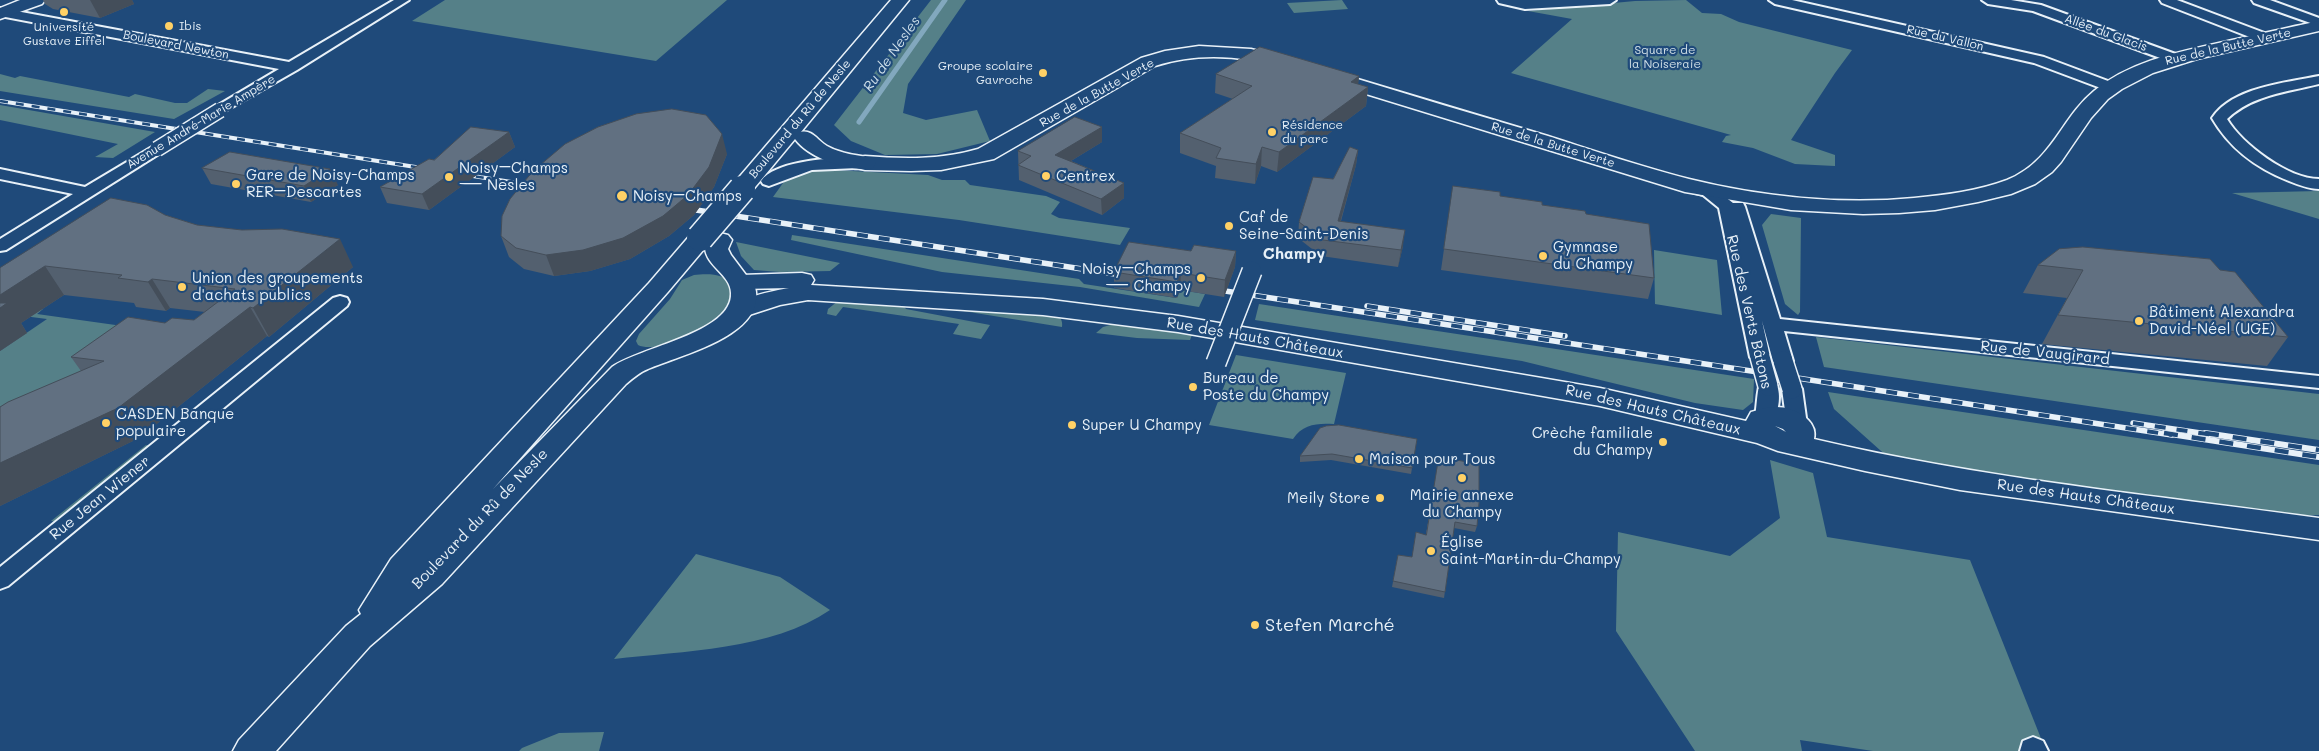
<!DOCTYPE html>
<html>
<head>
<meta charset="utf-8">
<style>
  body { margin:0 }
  canvas { display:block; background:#1f4a7a }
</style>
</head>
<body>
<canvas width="2319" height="751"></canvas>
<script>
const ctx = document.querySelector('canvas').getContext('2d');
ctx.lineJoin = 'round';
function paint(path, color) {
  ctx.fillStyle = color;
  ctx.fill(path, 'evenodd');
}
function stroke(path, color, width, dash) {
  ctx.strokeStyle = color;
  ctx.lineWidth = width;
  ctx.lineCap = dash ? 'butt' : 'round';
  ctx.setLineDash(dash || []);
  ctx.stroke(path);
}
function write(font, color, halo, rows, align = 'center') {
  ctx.font = font + ' Mali,sans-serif';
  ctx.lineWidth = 4.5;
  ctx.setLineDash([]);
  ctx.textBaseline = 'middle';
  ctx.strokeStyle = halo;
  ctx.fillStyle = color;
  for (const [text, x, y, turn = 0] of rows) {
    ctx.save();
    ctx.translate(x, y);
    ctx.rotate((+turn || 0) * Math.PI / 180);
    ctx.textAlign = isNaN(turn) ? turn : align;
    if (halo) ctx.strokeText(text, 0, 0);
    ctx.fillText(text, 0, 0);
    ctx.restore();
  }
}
paint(new Path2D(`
  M 445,0 L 727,0 L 656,61 L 412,21 Z
  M 931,0 L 966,0 L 908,84 L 903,113 L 926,120 L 977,110 L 990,141 L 937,154 L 885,155 L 851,141 L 834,125 Z
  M 1342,0 L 1348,9 L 1294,13 L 1287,3 Z
  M 1686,0 L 1702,13 L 1721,14 L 1739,22 L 1852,50 L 1835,73 L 1791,140 L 1835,155 L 1835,166 L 1795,164 L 1753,148 L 1722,142 L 1726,136 L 1731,135 L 1511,73 L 1572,19 L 1528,11 L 1635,1 Z
  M 0,74 L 15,78 L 20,76 L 129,97 L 135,94 L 175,103 L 187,103 L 208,89 L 225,91 L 174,119 L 0,91 Z
  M 0,105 L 155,132 L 113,158 L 95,157 L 118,144 L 0,120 Z
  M 814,169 L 928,175 L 942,180 L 965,180 L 970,185 L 1046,196 L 1060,202 L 1051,214 L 1059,218 L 1130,228 L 1120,245 L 959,220 L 773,197 L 783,183 L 790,177 Z
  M 2319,191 L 2319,219 L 2232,193 Z
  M 1771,214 L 1801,218 L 1800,312 L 1798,315 L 1785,304 L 1762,225 Z
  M 792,235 L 1079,279 L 1084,284 L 1176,298 L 1180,290 L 1205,294 L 1199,307 L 1080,287 L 942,272 L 791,240 Z
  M 736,242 L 840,263 L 830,271 L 780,272 L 754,270 L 741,256 Z
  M 1654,250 L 1717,260 L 1722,315 L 1655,304 Z
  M 694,275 C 705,274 726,272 731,286 C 733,290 732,297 733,302 C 725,310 717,322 708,327 C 694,336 654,353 638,345 L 636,341 L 639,334 L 670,299 L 682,280 Z
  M 838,301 L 902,304 L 906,309 L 990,325 L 981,339 L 953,334 L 959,324 L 843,307 L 836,316 L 827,314 L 828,309 Z
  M 9,304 L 43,309 L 37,314 L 151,330 L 0,452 L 0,351 L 47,319 L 0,313 Z
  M 1259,304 L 1754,379 L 1753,402 L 1743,410 L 1695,403 L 1522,361 L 1255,320 Z
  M 932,306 L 1055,314 C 1060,317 1063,320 1062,327 Z
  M 1114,324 L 1161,331 L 1194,330 L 1190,340 L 1137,338 L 1096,333 L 1103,327 Z
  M 1816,337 L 2319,394 L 2319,440 L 1824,367 Z
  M 1236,355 L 1346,373 L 1334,424 C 1317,423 1303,424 1293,439 L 1209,425 Z
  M 1828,392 L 2319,465 L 2319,515 L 2296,516 L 1951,470 L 1890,459 L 1834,409 Z
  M 146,445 L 152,446 L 58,522 L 51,521 Z
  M 1770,460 L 1813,473 L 1827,537 L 1970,560 L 2046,751 L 1873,751 L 1800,740 L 1802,751 L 1695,751 L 1616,631 L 1618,532 L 1730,556 L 1780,518 Z
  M 696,554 L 780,577 L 830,610 C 772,650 682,651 614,659 Z
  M 604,732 L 599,751 L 519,751 L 522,748 L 559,733 Z`), '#558088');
stroke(new Path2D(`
  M 859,122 L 945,0`), '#82a8be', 5);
const street = new Path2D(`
  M 394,0 L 409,0 L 297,70 L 220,114 L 213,110 L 215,107 L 279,69 L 0,16 L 0,8 L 289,62 Z
  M 1497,0 L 1616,0 L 1610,4 L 1525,9 L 1499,3 Z
  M 1769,0 L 1792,0 L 2044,57 L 2116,84 L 2118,87 L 2111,91 L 2106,90 L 2034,63 L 1775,4 Z
  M 1982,0 L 2011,0 L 2041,5 L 2181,56 L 2183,59 L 2181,62 L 2171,62 L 2033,11 L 1988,4 Z
  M 2160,0 L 2177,0 L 2270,35 L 2272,38 L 2265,42 L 2260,41 L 2162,3 Z
  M 2252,0 L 2270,0 L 2319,18 L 2319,26 L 2254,3 Z
  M 2319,76 L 2319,84 C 2287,92 2252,95 2227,119 C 2242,144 2288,179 2319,179 L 2319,189 C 2309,189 2299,185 2289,181 C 2256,168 2230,149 2212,118 C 2233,87 2285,83 2319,76 Z
  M 157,144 L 162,146 L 165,149 L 162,152 L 6,250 L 0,251 L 0,239 L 73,194 L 0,179 L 0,169 L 85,187 Z
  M 846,158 L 864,160 L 866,163 L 864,166 L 858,168 L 812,170 L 769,186 L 763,184 L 761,181 C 774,162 825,158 846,158 Z
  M 1694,183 L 1715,189 L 1733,203 L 1743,203 L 1745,207 L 1780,319 L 2319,376 L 2319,388 L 1784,331 L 1793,361 L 1790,365 L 1783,367 L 1776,365 L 1773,361 L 1762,321 L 1770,357 L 1767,361 L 1760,363 L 1753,361 L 1750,357 L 1719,208 L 1703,195 L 1688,191 L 1686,188 L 1688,185 Z
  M 340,296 L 347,298 L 349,302 L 347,306 L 8,586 L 0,589 L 0,567 L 333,298 Z
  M 1768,380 L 1775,381 C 1782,393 1779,411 1772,422 L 1765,424 L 1758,422 L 1755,417 C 1757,407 1757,387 1761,381 Z
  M 1792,383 L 1799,384 L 1802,389 L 1807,425 L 1804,430 L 1797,432 L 1790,430 L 1787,425 L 1782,389 L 1785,384 Z
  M 2033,737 L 2043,741 L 2048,751 L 2020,751 L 2023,741 Z`);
const secondary = new Path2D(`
  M 20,0 L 45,0 L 42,4 L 0,19 L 0,8 Z
  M 2319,21 L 2319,31 L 2197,59 L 2153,73 L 2122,89 L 2108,99 L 2091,118 L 2061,162 L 2052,172 L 2035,184 L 2011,194 L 1978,202 L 1935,210 L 1899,213 L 1863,214 L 1791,210 L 1685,192 L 1327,82 L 1324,78 L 1327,74 L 1334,72 L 1341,74 C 1410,95 1479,116 1548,136 C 1595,151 1642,167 1689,179 C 1761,197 1841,205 1914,198 C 1945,195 1978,191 2007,180 C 2053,161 2060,119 2094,91 C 2133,59 2184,51 2232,40 C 2261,34 2290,27 2319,21 Z
  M 1199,46 L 1251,49 L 1292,59 L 1295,63 L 1292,67 C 1279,70 1264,63 1250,60 C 1218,55 1186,56 1155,66 L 994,159 L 941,170 L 911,171 L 865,170 L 857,168 L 854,163 L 857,158 L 865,156 C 903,159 941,160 978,149 L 1141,58 L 1165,51 Z
  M 802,273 L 811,275 L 814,280 L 811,285 L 1043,299 L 1178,316 L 1600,388 L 1746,421 L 1751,412 C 1758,410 1767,407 1775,407 C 1791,406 1819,419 1814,439 C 1979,478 2150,495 2319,518 L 2319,540 L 1960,490 L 1865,471 L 1778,451 L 1757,443 L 1600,406 L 1178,332 L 1043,315 L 808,300 L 780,305 L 740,318 L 731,315 L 727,310 C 736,298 773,291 789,288 L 741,289 L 732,287 L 729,282 L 732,277 L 741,275 ZM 1775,426 L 1783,429 L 1786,432 Z`);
const primary = new Path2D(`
  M 891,0 L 909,0 L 801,132 C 812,129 818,141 827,146 C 841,154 857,155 873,158 L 876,163 L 873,168 C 850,173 809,158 795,139 L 751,192 L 743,194 L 735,192 L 732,187 L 735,182 Z
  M 700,231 L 708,233 L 711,236 L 720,233 L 728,235 L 732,240 L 728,249 L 731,255 L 755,287 C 768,335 680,355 648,369 C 640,372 633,378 626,384 L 442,584 L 370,646 L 276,751 L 233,751 L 239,740 L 346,626 L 361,614 L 359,610 L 391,559 L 649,283 L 692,233 ZM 705,248 C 706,266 731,275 731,293 C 733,333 639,347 612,367 L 493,489 L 667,293 Z`);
stroke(street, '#e8f1f8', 4);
stroke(secondary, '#e8f1f8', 3);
stroke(primary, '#e8f1f8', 3);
paint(street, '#1f4a7a');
paint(secondary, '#1f4a7a');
paint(primary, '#1f4a7a');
const railFar2 = new Path2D(`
  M 0,101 L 428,169
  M 460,174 L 537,186`);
const railFar1 = new Path2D(`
  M 683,208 L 1128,276
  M 1212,289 L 2172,435
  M 1367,306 L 1565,336
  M 2133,423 L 2214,435`);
const rail = new Path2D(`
  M 2164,433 L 2319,457
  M 2205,433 L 2319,450`);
stroke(railFar2, '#e8f1f8', 4);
stroke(railFar1, '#e8f1f8', 5.5);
stroke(rail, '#e8f1f8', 6);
stroke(railFar2, '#1f4a7a', 2.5, [8]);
stroke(railFar1, '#1f4a7a', 4, [11]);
stroke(rail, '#1f4a7a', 4.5, [14]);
const streetBridgeFar1 = new Path2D(`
  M 157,149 L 220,110`);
const streetBridge = new Path2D(`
  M 1760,357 L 1768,386
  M 1783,361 L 1792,389
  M 1216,363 L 1252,271`);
const primaryBridgeFar1 = new Path2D(`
  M 741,190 L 743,187`);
const primaryBridge = new Path2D(`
  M 700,238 L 742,189`);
stroke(streetBridgeFar1, '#e8f1f8', 17, []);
stroke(streetBridge, '#e8f1f8', 22, []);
stroke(primaryBridgeFar1, '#e8f1f8', 22, []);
stroke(primaryBridge, '#e8f1f8', 29, []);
stroke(streetBridgeFar1, '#1f4a7a', 14);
stroke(streetBridge, '#1f4a7a', 19);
stroke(primaryBridgeFar1, '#1f4a7a', 20);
stroke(primaryBridge, '#1f4a7a', 26);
paint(new Path2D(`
  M 43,0 L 132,0 L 134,4 L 100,18 L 53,9 L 45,4 Z
  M 1216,74 L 1359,76 L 1358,84 L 1368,87 L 1366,106 L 1277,172 L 1261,166 L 1255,184 L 1215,178 L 1216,166 L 1180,153 L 1180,133 L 1233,99 L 1215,93 Z
  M 1102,127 L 1102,142 L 1071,161 L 1124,183 L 1124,198 L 1102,215 L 1019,180 L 1018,151 Z
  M 509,132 L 515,147 L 429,210 L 387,203 L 380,187 L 434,160 Z
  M 1358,150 L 1356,165 L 1341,221 L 1403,246 L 1398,267 L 1321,256 L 1298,238 L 1299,222 Z
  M 727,154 L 714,187 L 694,215 L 669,236 L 630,259 L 590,271 L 554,276 L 524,269 L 509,257 L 501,236 Z
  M 202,168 L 338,185 L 311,202 L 211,184 Z
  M 1453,186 L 1586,214 L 1654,278 L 1648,299 L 1441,270 Z
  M 165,215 L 197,225 L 353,267 L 269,337 L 267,336 L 139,438 L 0,506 L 0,407 L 81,371 L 71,357 L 165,323 L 194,320 L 205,312 L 170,308 L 166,311 L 136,307 L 134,303 L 64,295 L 21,323 L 27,333 L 0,351 L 0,268 Z
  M 1191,251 L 1236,251 L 1235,267 L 1224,297 L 1180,290 L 1177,298 L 1114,288 L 1114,272 Z
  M 2038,265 L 2220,270 L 2288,337 L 2267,366 L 2042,344 L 2067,298 L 2023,293 Z
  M 1417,439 L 1411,474 L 1331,460 L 1300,462 L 1300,456 Z
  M 1439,457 L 1477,526 L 1475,532 L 1454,528 L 1444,598 L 1392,587 L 1398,555 L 1412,557 L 1426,535 Z`), '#53606f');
paint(new Path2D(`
  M 90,0 L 132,0 L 134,4 L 100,18 Z
  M 1359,76 L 1357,95 L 1351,82 Z
  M 1368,87 L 1366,106 L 1277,172 L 1279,152 Z
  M 1102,127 L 1102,142 L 1056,170 L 1055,155 Z
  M 509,132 L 515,147 L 429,210 L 422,194 Z
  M 722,134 L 727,154 L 714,187 L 694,215 L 669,236 L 630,259 L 590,271 L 554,276 L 546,255 Z
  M 1262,147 L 1261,166 L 1255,184 L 1256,164 Z
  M 1358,150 L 1356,165 L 1336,237 L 1338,221 Z
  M 330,169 L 338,185 L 311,202 L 304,186 Z
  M 1124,183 L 1124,198 L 1102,215 L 1101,199 Z
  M 1405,230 L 1403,246 L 1398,267 L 1401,250 Z
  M 340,239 L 353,267 L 269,337 L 253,308 Z
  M 1236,251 L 1235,267 L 1224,297 L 1225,280 Z
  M 45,266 L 64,295 L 21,323 L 27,333 L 0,351 L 0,295 Z
  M 1181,273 L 1180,290 L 1177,298 L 1177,282 Z
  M 152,279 L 170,308 L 166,311 L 148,282 Z
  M 250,307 L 267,336 L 139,438 L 0,506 L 0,463 Z`), '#444e5a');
const building = new Path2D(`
  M 1260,47 L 1359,76 L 1351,82 L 1368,87 L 1279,152 L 1262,147 L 1256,164 L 1216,158 L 1221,148 L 1180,133 L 1252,86 L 1216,74 Z
  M 672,109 L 706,115 L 722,134 L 709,167 L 688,195 L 663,216 L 623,238 L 583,250 L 546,255 L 516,248 L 501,236 L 502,216 L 510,199 L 533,171 L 565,144 L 598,127 L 636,114 Z
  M 1075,117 L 1102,127 L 1055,155 L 1124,183 L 1101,199 L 1018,165 L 1031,156 L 1018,151 Z
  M 471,127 L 509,132 L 422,194 L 380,187 L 429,159 L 434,160 Z
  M 1350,147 L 1358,150 L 1338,221 L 1405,230 L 1401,250 L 1323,240 L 1299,222 L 1313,177 L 1333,179 Z
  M 230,152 L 330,169 L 304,186 L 202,168 Z
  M 1453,186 L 1500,192 L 1500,196 L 1542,202 L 1542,205 L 1585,211 L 1586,214 L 1649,224 L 1654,278 L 1444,249 Z
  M 111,198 L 147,205 L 165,215 L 197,225 L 242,230 L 282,229 L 340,239 L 253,308 L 250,307 L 118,408 L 0,463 L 0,407 L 8,402 L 104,361 L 71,357 L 128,317 L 165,323 L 172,318 L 194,320 L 235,289 L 152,279 L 148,282 L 118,278 L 122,275 L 45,266 L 0,295 L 0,268 Z
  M 1129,242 L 1191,251 L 1194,245 L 1236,251 L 1225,280 L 1181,273 L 1177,282 L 1114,272 Z
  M 2083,247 L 2210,259 L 2220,270 L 2235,272 L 2288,337 L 2058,315 L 2083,270 L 2038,265 L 2059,249 Z
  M 0,303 L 7,303 L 0,308 Z
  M 1339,425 L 1417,439 L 1412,468 L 1332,454 L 1300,456 L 1320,428 L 1326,426 Z
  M 1439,457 L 1479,464 L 1479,503 L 1477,526 L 1455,522 L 1445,592 L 1393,581 L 1398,555 L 1412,557 L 1416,532 L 1426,535 Z`);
paint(building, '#617081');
stroke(building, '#444e5a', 1);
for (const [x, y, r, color] of [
  [64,12,5,"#ffd166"],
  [169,26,5,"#ffd166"],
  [1043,73,5,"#ffd166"],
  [1272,132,5,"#ffd166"],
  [1046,176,5,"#ffd166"],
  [449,177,5,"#ffd166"],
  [236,184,5,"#ffd166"],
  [622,196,6,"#ffd166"],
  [1229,226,5,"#ffd166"],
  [1543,256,5,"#ffd166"],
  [1201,278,5,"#ffd166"],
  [182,287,5,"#ffd166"],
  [2139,321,5,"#ffd166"],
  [1193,387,5,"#ffd166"],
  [106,423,5,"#ffd166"],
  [1072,425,5,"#ffd166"],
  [1663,442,5,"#ffd166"],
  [1359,459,5,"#ffd166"],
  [1462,478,5,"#ffd166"],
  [1380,498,5,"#ffd166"],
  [1431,551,5,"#ffd166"],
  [1255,625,5,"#ffd166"]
]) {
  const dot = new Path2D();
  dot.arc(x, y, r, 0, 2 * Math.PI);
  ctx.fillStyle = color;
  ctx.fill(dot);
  stroke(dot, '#1f4a7a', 2);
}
write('12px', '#e8f1f8', '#1f4a7a', [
  ["Ibis",179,26],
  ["Université",64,27,"center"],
  ["Gustave Eiffel",64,41,"center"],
  ["Groupe scolaire",1033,66,"right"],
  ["Gavroche",1033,80,"right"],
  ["Résidence",1282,125],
  ["du parc",1282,139]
], 'left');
write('12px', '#e8f1f8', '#1f4a7a', [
  ["Allée du Glacis",2106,33,20],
  ["Rue du Vallon",1945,38,13],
  ["Boulevard Newton",176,45,11],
  ["Rue de la Butte Verte",2228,47,-13],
  ["Rue de la Butte Verte",1097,93,-29],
  ["Boulevard du Rû de Nesle",800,119,-50],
  ["Avenue André-Marie Ampère",201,122,-31],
  ["Rue de la Butte Verte",1553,145,17]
]);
write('12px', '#d2e0e7', '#1f4a7a', [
  ["Square de",1665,50],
  ["la Noiseraie",1665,64]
]);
write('italic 14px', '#cedfea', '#1f4a7a', [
  ["Ru de Nesles",892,54,-55]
]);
write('15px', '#e8f1f8', '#1f4a7a', [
  ["Noisy–Champs",459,168],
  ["— Nesles",459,185],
  ["Gare de Noisy-Champs",246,175],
  ["RER–Descartes",246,192],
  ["Centrex",1056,176],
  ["Noisy–Champs",633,196],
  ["Caf de",1239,217],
  ["Seine-Saint-Denis",1239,234],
  ["Gymnase",1553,247],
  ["du Champy",1553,264],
  ["Noisy–Champs",1191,269,"right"],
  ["— Champy",1191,286,"right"],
  ["Union des groupements",192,278],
  ["d'achats publics",192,295],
  ["Bâtiment Alexandra",2149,312],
  ["David-Néel (UGE)",2149,329],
  ["Bureau de",1203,378],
  ["Poste du Champy",1203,395],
  ["CASDEN Banque",116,414],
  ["populaire",116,431],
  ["Super U Champy",1082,425],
  ["Crèche familiale",1653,433,"right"],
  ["du Champy",1653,450,"right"],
  ["Maison pour Tous",1369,459],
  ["Mairie annexe",1462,495,"center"],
  ["du Champy",1462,512,"center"],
  ["Meily Store",1370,498,"right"],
  ["Église",1441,542],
  ["Saint-Martin-du-Champy",1441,559]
], 'left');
write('15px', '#e8f1f8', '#1f4a7a', [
  ["Rue des Verts Bâtons",1749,312,77],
  ["Rue des Hauts Châteaux",1255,338,10],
  ["Rue de Vaugirard",2045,353,6],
  ["Rue des Hauts Châteaux",1653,410,13],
  ["Rue des Hauts Châteaux",2086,497,8],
  ["Rue Jean Wiener",100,498,-39],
  ["Boulevard du Rû de Nesle",480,519,-46]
]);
write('bold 16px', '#e8f1f8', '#1f4a7a', [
  ["Champy",1294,254]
]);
write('18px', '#e8f1f8', '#1f4a7a', [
  ["Stefen Marché",1265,625]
], 'left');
</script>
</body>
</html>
